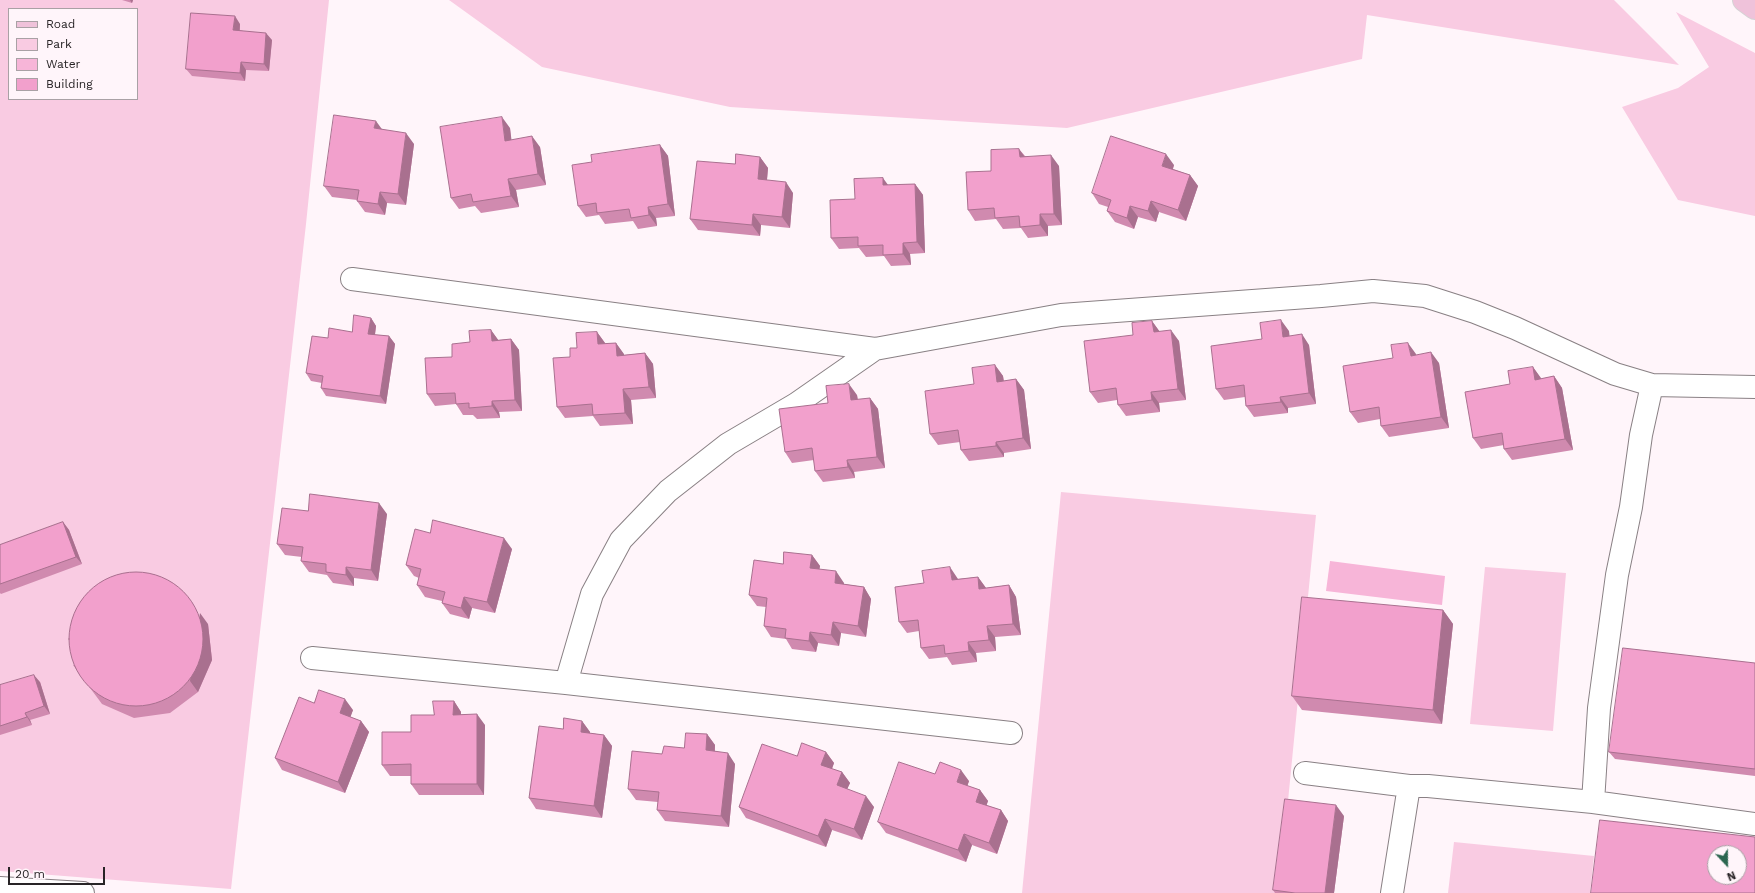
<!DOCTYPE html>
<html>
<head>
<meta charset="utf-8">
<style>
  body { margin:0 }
  #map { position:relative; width:1755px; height:893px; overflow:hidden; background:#fff5fa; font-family:"Work Sans",sans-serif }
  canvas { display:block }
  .legend { position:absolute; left:8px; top:8px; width:130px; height:92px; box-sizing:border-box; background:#fff5fa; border:1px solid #a9a1a5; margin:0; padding:5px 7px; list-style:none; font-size:12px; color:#282426 }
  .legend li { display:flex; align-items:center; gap:8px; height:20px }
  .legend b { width:20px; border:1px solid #a9a1a5 }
  .north { position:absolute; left:1707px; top:845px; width:40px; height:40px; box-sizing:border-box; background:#fff5fa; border:1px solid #a9a1a5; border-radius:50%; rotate:158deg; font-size:11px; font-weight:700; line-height:16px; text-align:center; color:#282426 }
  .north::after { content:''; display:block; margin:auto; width:14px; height:18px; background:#2b6650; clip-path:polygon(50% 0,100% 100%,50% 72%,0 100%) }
  .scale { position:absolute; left:8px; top:867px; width:97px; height:18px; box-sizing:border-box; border:2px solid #282426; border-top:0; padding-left:5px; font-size:12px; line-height:14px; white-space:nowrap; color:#282426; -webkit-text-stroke:3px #fff5fa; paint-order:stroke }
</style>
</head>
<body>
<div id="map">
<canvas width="1755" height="893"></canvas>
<ul class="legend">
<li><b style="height:5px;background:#efc2da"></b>Road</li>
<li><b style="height:11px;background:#f9cbe2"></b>Park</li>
<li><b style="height:11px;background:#f7b5d8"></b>Water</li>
<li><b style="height:11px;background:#f2a0cc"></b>Building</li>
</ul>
<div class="north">N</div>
<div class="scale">20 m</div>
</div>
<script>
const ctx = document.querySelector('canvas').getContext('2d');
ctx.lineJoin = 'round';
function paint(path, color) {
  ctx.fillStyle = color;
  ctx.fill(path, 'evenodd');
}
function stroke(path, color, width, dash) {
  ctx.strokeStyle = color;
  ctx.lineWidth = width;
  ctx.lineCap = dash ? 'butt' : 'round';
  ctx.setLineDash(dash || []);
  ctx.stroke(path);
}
paint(new Path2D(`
  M 0,0 L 329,0 L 306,224 L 231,889 L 0,871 ZM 9,9 L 137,9 L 137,99 L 9,99 Z
  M 449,0 L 1614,0 L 1679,65 L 1367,15 L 1362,59 L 1067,128 L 730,107 L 542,67 Z
  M 1676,12 L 1755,53 L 1755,216 L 1678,200 L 1622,107 L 1678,88 L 1709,67 Z
  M 1061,492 L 1316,515 L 1279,893 L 1022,893 Z
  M 1485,567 L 1566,573 L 1553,731 L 1470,724 Z
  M 1454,842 L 1594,856 L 1590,893 L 1448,893 Z`), '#f9cbe2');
paint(new Path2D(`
  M 1330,561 L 1445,576 L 1442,605 L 1326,591 Z`), '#f7b5d8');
const minor = new Path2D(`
  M 352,279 L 875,349 L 1061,315 L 1321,296 L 1373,291 L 1425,296 L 1475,312 L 1515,328 L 1615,374 L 1652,385 L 1755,387
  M 312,658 L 566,683 L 1011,733
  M 566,683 L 592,594 L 621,540 L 668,491 L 728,444 L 796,404 L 875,349
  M 1305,773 L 1409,786
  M 1593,802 L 1599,708 L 1617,575 L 1631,507 L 1641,435 L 1652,385
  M 0,888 L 83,893
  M 1392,893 L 1409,786 L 1428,786 L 1593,802 L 1755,824`);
const major = new Path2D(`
  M 1744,0 L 1755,8`);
stroke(minor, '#898084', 24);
stroke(major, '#d4d3d4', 24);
stroke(minor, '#fff', 22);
stroke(major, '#efc2da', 22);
paint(new Path2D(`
  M 122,0 L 133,0 L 132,3 Z
  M 240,24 L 240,30 L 272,40 L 269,71 L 246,70 L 245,81 L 192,76 L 186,69 Z
  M 510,128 L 511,140 L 540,147 L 546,185 L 516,190 L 519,207 L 481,213 L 475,206 L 459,209 L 451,198 Z
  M 382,129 L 414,144 L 406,205 L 387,203 L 385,215 L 365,212 L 357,201 L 357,200 L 332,197 L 324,186 Z
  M 660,145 L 668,156 L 675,216 L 656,218 L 657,226 L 638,229 L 633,221 L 605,224 L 599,215 L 586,217 L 578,206 L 592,162 Z
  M 1019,149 L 1025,156 L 1059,166 L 1062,225 L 1048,226 L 1048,236 L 1028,238 L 1021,228 L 1003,229 L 996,219 L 975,221 L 968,210 L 991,171 Z
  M 760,157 L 768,168 L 767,180 L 793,193 L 790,228 L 761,225 L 760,236 L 698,230 L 690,219 L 735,164 Z
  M 1174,165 L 1173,169 L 1190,175 L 1198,186 L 1186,221 L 1159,212 L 1156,222 L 1138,217 L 1134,229 L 1115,222 L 1107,211 L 1108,207 L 1099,204 L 1092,193 Z
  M 915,184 L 923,195 L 925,253 L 910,254 L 911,265 L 891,266 L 884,256 L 866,257 L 859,248 L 839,249 L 831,238 L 855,199 L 888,185 Z
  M 371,318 L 376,326 L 375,335 L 389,336 L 395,344 L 386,404 L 326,396 L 321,388 L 322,383 L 311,381 L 306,373 L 328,338 L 352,332 Z
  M 1152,321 L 1159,331 L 1179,341 L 1186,400 L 1159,403 L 1160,412 L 1126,416 L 1118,405 L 1117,400 L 1098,403 L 1090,392 L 1133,335 Z
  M 491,330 L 498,340 L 511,339 L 519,350 L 522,411 L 499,412 L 500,418 L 477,419 L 473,415 L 463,415 L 456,404 L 435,406 L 427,394 L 452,357 L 470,342 Z
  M 1289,331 L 1289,336 L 1309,345 L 1316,404 L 1288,408 L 1288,413 L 1254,417 L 1246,406 L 1245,397 L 1224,400 L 1216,389 L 1262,339 Z
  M 597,332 L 605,343 L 605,344 L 616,343 L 624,355 L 645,353 L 653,364 L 656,398 L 631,400 L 633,424 L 600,426 L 593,416 L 565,418 L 557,407 L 570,357 L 577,348 Z
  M 1416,354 L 1416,355 L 1439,363 L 1449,428 L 1389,437 L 1381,426 L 1380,419 L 1358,423 L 1350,412 L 1393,358 Z
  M 995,365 L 1003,376 L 1004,381 L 1016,379 L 1024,390 L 1031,449 L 1004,453 L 1004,457 L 969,461 L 961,450 L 960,442 L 938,445 L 930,434 L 974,384 Z
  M 1533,367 L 1541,379 L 1554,376 L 1562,388 L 1573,450 L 1512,460 L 1504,449 L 1504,445 L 1481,449 L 1473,438 L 1510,384 Z
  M 857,395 L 858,400 L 870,398 L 878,409 L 885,468 L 854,472 L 855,478 L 823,482 L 815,471 L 814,460 L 792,463 L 785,452 L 828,403 Z
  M 308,511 L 387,514 L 378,581 L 354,578 L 354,586 L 333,583 L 327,575 L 309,572 L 301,561 L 302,557 L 285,555 L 277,544 Z
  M 63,522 L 69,530 L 82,564 L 1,594 L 0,593 L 0,545 Z
  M 430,533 L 512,549 L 495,613 L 472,608 L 469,619 L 450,614 L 442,603 L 442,601 L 425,597 L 417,585 L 419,578 L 414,576 L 406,565 Z
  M 812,555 L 820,566 L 819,569 L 844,583 L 844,584 L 864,587 L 871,599 L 866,637 L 841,633 L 839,646 L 818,643 L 816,652 L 792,649 L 786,639 L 771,637 L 764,626 L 766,607 L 757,606 L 749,595 L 783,564 Z
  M 978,577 L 986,588 L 1009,585 L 1016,597 L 1021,635 L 995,637 L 996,651 L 976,653 L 977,662 L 952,665 L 947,657 L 929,659 L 921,648 L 919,631 L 907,633 L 899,622 L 958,579 Z
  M 1443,610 L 1453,624 L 1442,724 L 1302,710 L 1292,696 Z
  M 208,624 L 212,660 L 198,692 L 170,713 L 134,718 L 102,704 L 73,665 Z
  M 1755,663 L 1755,776 L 1615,759 L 1609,752 Z
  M 40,682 L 50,714 L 30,720 L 32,725 L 0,735 L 0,685 Z
  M 454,701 L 461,712 L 461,715 L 485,725 L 484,795 L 419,795 L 411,784 L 411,776 L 390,776 L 382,765 L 411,732 Z
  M 314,703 L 353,710 L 350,717 L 361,721 L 369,732 L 345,793 L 282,770 L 275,758 Z
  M 582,721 L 590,732 L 590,733 L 604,735 L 612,746 L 602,818 L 536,809 L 529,798 L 563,729 Z
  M 707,734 L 715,745 L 715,751 L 735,764 L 729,827 L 665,821 L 657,810 L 658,802 L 636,800 L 628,789 L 662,754 L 684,748 Z
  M 826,752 L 834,763 L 832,769 L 842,772 L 850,783 L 847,789 L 874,807 L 862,840 L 832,830 L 826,847 L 746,818 L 739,807 L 797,756 Z
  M 935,774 L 969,781 L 967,786 L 980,790 L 988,801 L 986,805 L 1001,810 L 1008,821 L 997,854 L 972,845 L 966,862 L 886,833 L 878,822 Z
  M 1344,816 L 1334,893 L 1275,893 L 1273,890 Z`), '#d08aaf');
paint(new Path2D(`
  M 130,0 L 133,0 L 132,3 Z
  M 235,16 L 240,24 L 239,38 L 233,30 Z
  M 266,33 L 272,40 L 269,71 L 264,64 Z
  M 241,62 L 246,70 L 245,81 L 240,73 Z
  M 502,117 L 510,128 L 513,152 L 505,141 Z
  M 376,121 L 384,132 L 374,128 Z
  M 406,133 L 414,144 L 406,205 L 398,194 Z
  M 532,136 L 540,147 L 546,185 L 538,174 Z
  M 660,145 L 668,156 L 675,216 L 668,204 Z
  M 1019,149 L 1027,160 L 1020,157 Z
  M 1166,154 L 1174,165 L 1170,177 L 1162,166 Z
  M 1051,155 L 1059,166 L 1062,225 L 1054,214 Z
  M 760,157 L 768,168 L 766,190 L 758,179 Z
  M 1190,175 L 1198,186 L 1186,221 L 1178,210 Z
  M 883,178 L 891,189 L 883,185 Z
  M 508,179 L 516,190 L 519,207 L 511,196 Z
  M 786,182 L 793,193 L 790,228 L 782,217 Z
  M 915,184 L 923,195 L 925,253 L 917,242 Z
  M 380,192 L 387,203 L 385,215 L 378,204 Z
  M 1151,201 L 1159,212 L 1156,222 L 1148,211 Z
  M 1130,206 L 1138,217 L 1134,229 L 1127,218 Z
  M 648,207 L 656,218 L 657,226 L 649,215 Z
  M 753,214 L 761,225 L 760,236 L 752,225 Z
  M 1040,214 L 1048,226 L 1048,236 L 1040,225 Z
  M 903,243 L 910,254 L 911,265 L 903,254 Z
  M 371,318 L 376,326 L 374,341 L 368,334 Z
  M 1281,320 L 1289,331 L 1291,348 L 1283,337 Z
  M 1152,321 L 1160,332 L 1154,332 Z
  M 491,330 L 499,341 L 492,341 Z
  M 1171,330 L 1179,341 L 1186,400 L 1178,389 Z
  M 597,332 L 605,343 L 606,356 L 598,344 Z
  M 1302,334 L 1309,345 L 1316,404 L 1309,393 Z
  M 389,336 L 395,344 L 386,404 L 380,396 Z
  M 511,339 L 519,350 L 522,411 L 515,400 Z
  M 616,343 L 624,354 L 625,367 L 617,356 Z
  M 1408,343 L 1416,354 L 1418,367 L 1411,356 Z
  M 1431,352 L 1439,363 L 1449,428 L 1441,417 Z
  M 645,353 L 653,364 L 656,398 L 649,387 Z
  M 995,365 L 1003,376 L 1005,393 L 997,382 Z
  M 1533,367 L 1541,378 L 1543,391 L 1535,380 Z
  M 1554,376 L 1562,388 L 1573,450 L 1565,439 Z
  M 1016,379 L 1024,390 L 1031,449 L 1023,438 Z
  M 849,384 L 857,395 L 859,411 L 851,400 Z
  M 623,389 L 631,400 L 633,424 L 625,413 Z
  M 1151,392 L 1159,403 L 1160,412 L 1152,400 Z
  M 1280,397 L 1288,408 L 1288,413 L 1281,402 Z
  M 870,398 L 878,409 L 885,468 L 877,457 Z
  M 492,401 L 499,412 L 500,418 L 492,406 Z
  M 996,442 L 1004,453 L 1004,457 L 996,446 Z
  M 847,460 L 854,472 L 855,478 L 848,467 Z
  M 379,503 L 387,514 L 378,581 L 371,570 Z
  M 63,522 L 69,530 L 82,564 L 76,557 Z
  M 504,538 L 512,549 L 495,613 L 487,602 Z
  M 812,555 L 820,566 L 818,579 L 810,568 Z
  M 346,567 L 354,578 L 354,586 L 346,575 Z
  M 950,567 L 958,579 L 960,591 L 952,580 Z
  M 836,571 L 844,583 L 842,594 L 835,583 Z
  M 978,577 L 986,588 L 979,589 Z
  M 1009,585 L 1016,597 L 1021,635 L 1013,624 Z
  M 864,587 L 871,599 L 866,637 L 858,626 Z
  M 464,597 L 472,608 L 469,619 L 461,608 Z
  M 1443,610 L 1453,624 L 1442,724 L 1433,710 Z
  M 200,613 L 208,624 L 212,660 L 198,692 L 190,681 Z
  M 833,622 L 841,633 L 839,646 L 831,635 Z
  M 987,626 L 995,637 L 996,651 L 989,640 Z
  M 810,632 L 818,643 L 816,652 L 809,641 Z
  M 968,642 L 976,653 L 977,662 L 969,651 Z
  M 34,675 L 40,682 L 50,714 L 44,706 Z
  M 345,699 L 353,710 L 348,724 L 340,713 Z
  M 454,701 L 461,712 L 461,726 L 453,715 Z
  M 25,713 L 30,720 L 32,725 L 27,717 Z
  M 477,714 L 485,725 L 484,795 L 477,784 Z
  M 361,721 L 369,732 L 345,793 L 338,782 Z
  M 582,721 L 590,732 L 589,743 L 581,732 Z
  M 707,734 L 715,745 L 714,762 L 706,750 Z
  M 604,735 L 612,746 L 602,818 L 594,806 Z
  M 826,752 L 834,763 L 829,776 L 821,765 Z
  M 728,753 L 735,764 L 729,827 L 721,816 Z
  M 961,770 L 969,781 L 965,793 L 957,782 Z
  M 842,772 L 850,783 L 844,796 L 837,785 Z
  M 980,790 L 988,801 L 984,813 L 976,802 Z
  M 866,796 L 874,807 L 862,840 L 854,829 Z
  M 1336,805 L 1344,816 L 1334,893 L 1325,893 Z
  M 1001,810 L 1008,821 L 997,854 L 989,843 Z
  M 825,819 L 832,830 L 826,847 L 818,836 Z
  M 964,834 L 972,845 L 966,862 L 958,850 Z`), '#a9708f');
const building = new Path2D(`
  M 191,13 L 235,16 L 233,30 L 266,33 L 264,64 L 241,62 L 240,73 L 186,69 Z
  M 334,115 L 376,121 L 374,128 L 406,133 L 398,194 L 380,192 L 378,204 L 357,201 L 359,190 L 324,186 Z
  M 502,117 L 505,141 L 532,136 L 538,174 L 508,179 L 511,196 L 473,202 L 471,194 L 451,198 L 440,127 Z
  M 1111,136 L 1166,154 L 1162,166 L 1190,175 L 1178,210 L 1151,201 L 1148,211 L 1130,206 L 1127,218 L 1107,211 L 1111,200 L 1092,193 Z
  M 660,145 L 668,204 L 648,207 L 649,215 L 631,218 L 629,209 L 597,213 L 596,203 L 578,206 L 572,165 L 592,162 L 591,155 Z
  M 1019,149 L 1020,157 L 1051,155 L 1054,214 L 1040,214 L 1040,225 L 1020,227 L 1019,216 L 995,218 L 994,208 L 968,210 L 966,172 L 991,171 L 991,150 Z
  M 736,154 L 760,157 L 758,179 L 786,182 L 782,217 L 753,214 L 752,225 L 690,219 L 697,161 L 735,164 Z
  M 883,178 L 883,185 L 915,184 L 917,242 L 903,243 L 903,254 L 883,255 L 883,245 L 858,246 L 858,237 L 831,238 L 830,200 L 855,199 L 854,179 Z
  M 354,315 L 371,318 L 368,334 L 389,336 L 380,396 L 321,388 L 323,376 L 306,373 L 312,336 L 328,338 L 329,328 L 352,332 Z
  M 1281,320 L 1283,337 L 1302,334 L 1309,393 L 1280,397 L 1281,402 L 1246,406 L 1244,385 L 1216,389 L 1211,346 L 1262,339 L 1260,323 Z
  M 1152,321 L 1154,332 L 1171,330 L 1178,389 L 1151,392 L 1152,400 L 1118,405 L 1116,388 L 1090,392 L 1084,341 L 1133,335 L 1132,323 Z
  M 491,330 L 492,341 L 511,339 L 515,400 L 492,401 L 492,406 L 469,408 L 469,403 L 456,404 L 455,393 L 427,394 L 425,358 L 452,357 L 452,344 L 470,342 L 469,331 Z
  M 597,332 L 598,344 L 616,343 L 617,356 L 645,353 L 649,387 L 623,389 L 625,413 L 593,415 L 592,404 L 557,407 L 553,358 L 570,357 L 570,348 L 577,348 L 576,333 Z
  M 1408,343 L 1411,356 L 1431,352 L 1441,417 L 1381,426 L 1379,407 L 1350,412 L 1343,366 L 1393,358 L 1391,345 Z
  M 995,365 L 997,382 L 1016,379 L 1023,438 L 996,442 L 996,446 L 961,450 L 958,430 L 930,434 L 925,391 L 974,384 L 972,368 Z
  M 1533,367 L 1535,380 L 1554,376 L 1565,439 L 1504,449 L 1502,433 L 1473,438 L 1465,392 L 1510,384 L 1508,371 Z
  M 849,384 L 851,400 L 870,398 L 877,457 L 847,460 L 848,467 L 815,471 L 812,448 L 785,452 L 779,409 L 828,403 L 826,386 Z
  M 310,494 L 379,503 L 371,570 L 346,567 L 346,575 L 326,572 L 326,564 L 301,561 L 303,547 L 277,544 L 282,508 L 308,511 Z
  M 433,520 L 504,538 L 487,602 L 464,597 L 461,608 L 442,603 L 445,592 L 417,585 L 421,569 L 406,565 L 415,529 L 430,533 Z
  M 63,522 L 76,557 L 0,584 L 0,545 Z
  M 784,552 L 812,555 L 810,568 L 836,571 L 835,583 L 864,587 L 858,626 L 833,622 L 831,635 L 810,632 L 809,641 L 785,638 L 786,629 L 764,626 L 767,598 L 749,595 L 754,560 L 783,564 Z
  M 950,567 L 952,580 L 978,577 L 979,589 L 1009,585 L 1013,624 L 987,626 L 989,640 L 968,642 L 969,651 L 945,654 L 944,645 L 921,648 L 918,620 L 899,622 L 895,587 L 924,583 L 922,571 Z
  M69 639a67 67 0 1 1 134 0a67 67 0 1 1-134 0Z
  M 1302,597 L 1443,610 L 1433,710 L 1292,696 Z
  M 1623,648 L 1755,663 L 1755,769 L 1609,752 Z
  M 34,675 L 44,706 L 25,713 L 27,717 L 0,726 L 0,685 Z
  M 319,690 L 345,699 L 340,713 L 361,721 L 338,782 L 275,758 L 299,697 L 314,703 Z
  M 433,701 L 454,701 L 453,715 L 477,714 L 477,784 L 411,784 L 411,764 L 382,765 L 382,732 L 411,732 L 411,715 L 434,715 Z
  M 564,718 L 582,721 L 581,732 L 604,735 L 594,806 L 529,798 L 539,726 L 563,729 Z
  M 686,733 L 707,734 L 706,750 L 728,753 L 721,816 L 657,810 L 659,792 L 628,789 L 632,751 L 662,754 L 664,746 L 684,748 Z
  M 802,743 L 826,752 L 821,765 L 842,772 L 837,785 L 866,796 L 854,829 L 825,819 L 818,836 L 739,807 L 762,744 L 797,756 Z
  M 899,762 L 935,774 L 940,762 L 961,770 L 957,782 L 980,790 L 976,802 L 1001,810 L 989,843 L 964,834 L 958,850 L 878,822 Z
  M 1285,799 L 1336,805 L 1325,893 L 1295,893 L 1273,890 Z
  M 1600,820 L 1755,837 L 1755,893 L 1591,893 ZM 1715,853 L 1739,853 L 1739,877 L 1715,877 Z`);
paint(building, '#f2a0cc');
stroke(building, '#a9708f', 1);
</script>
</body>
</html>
